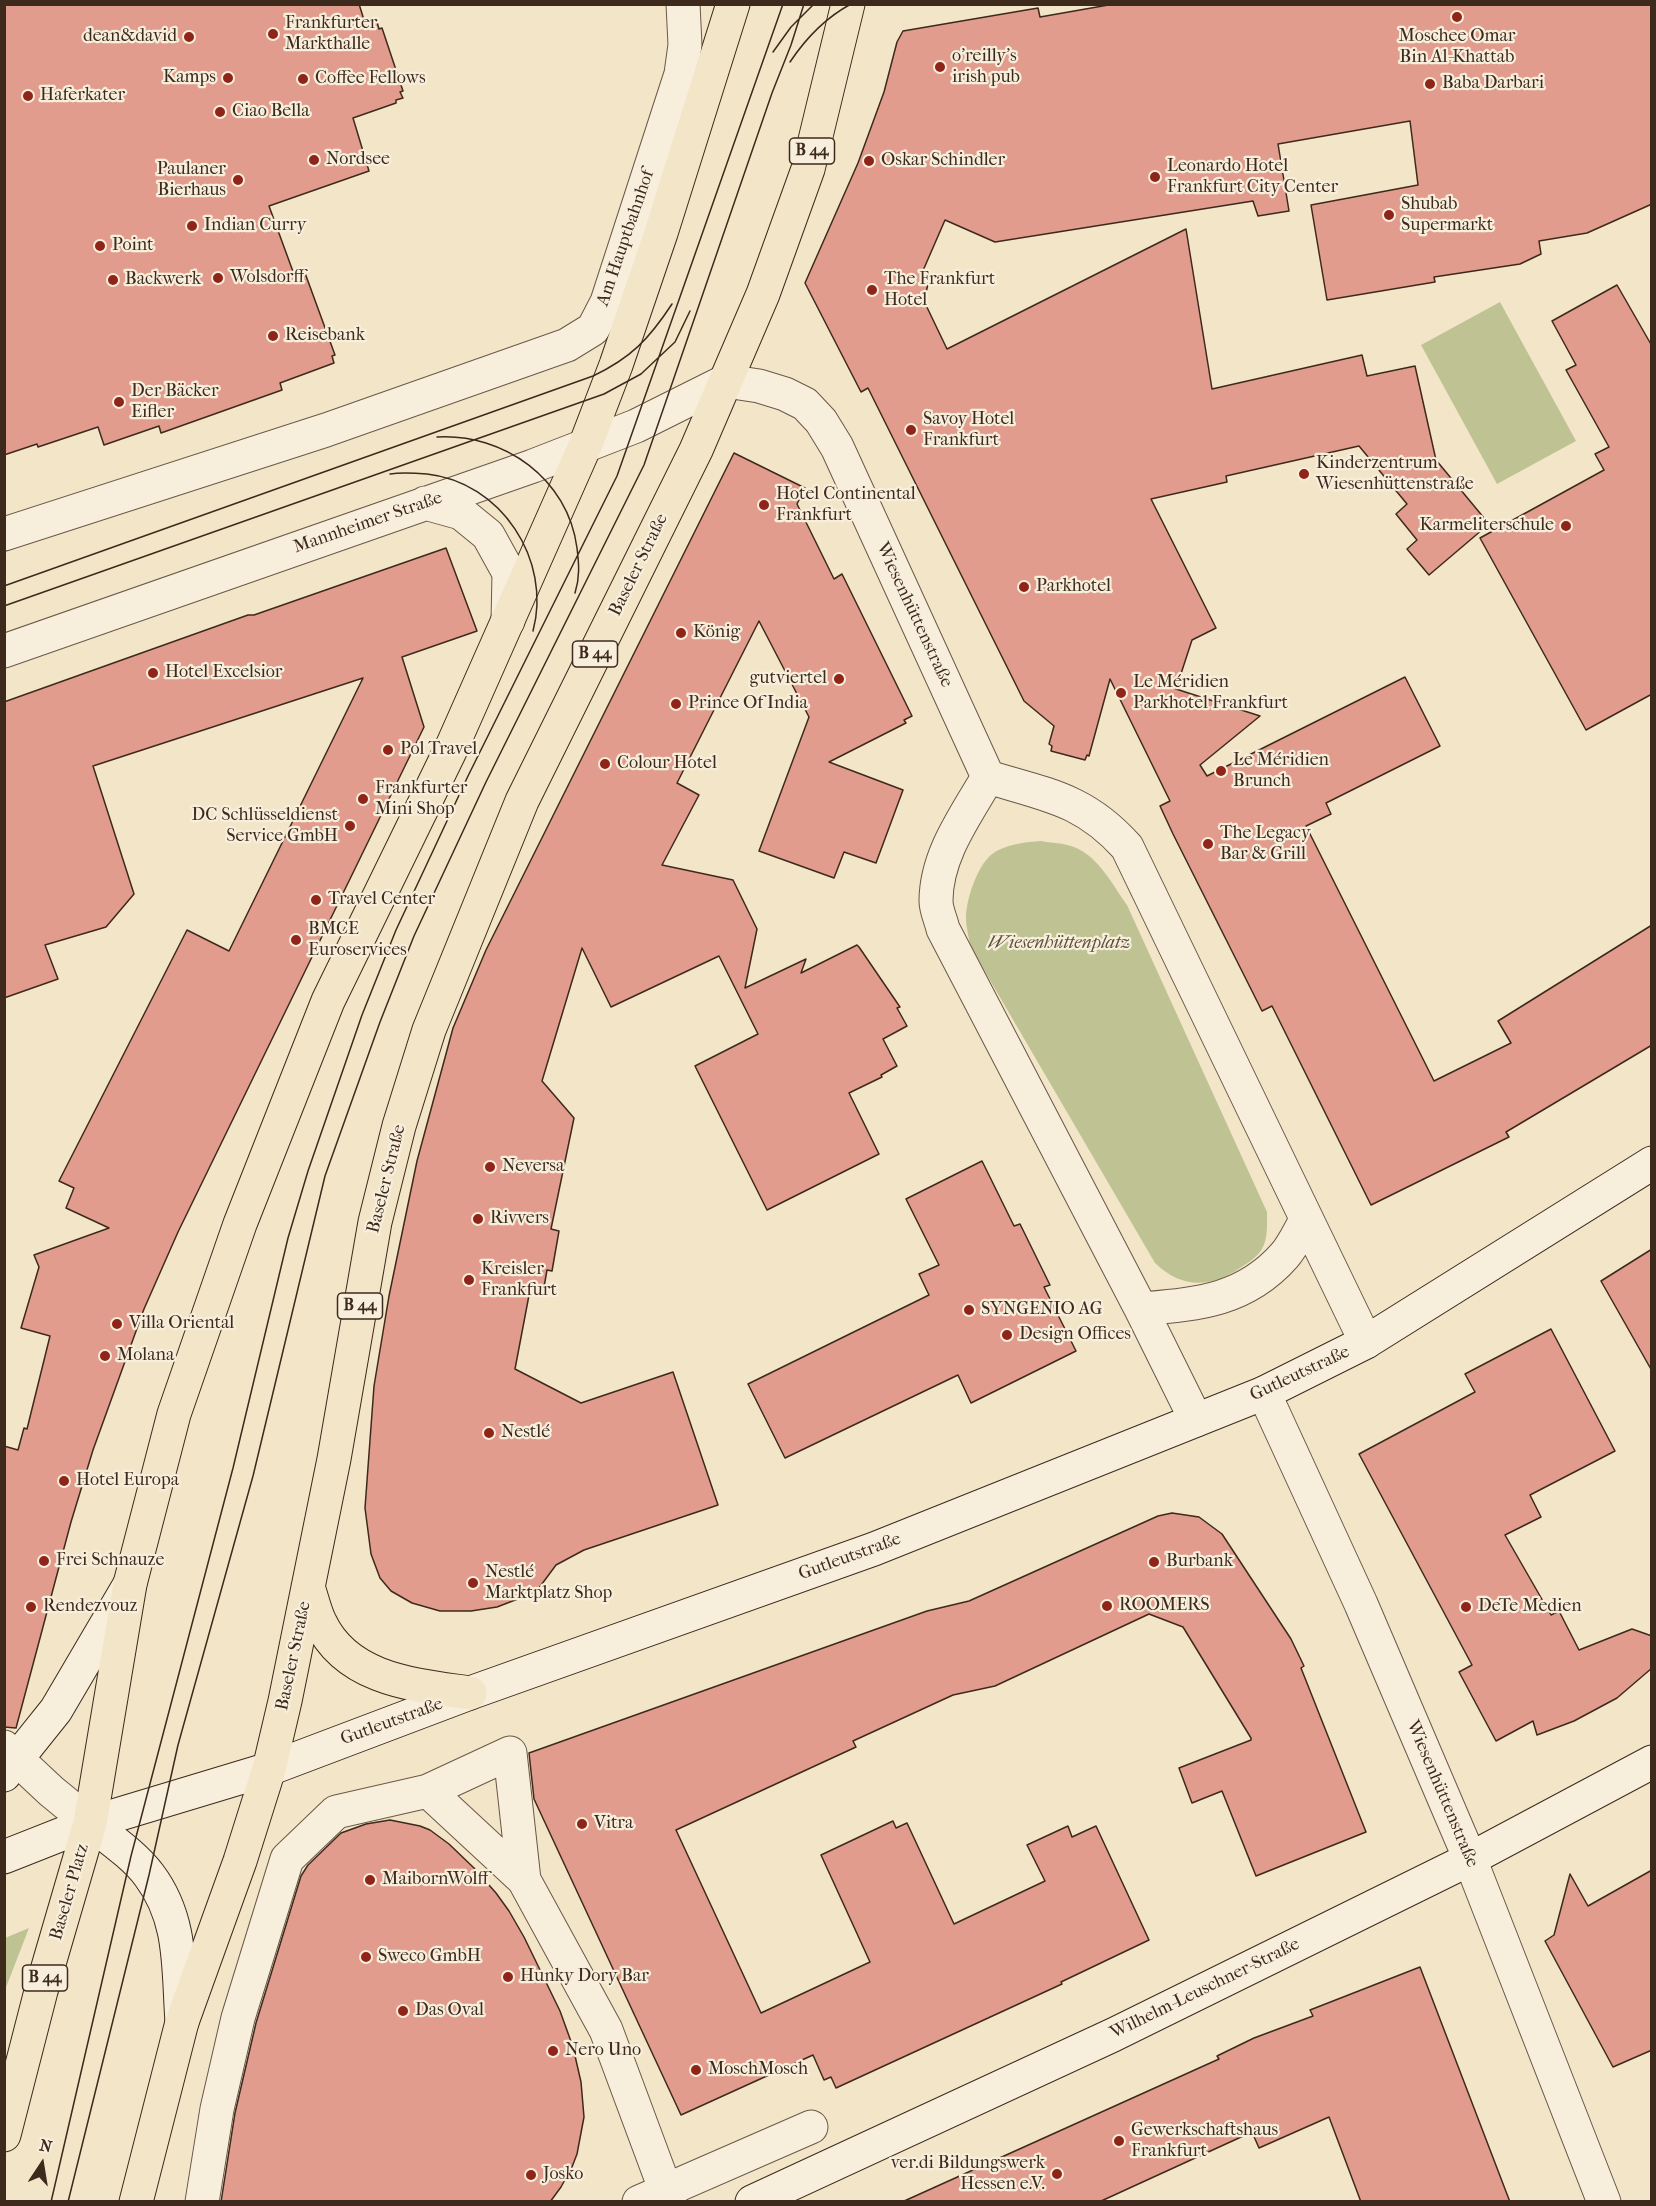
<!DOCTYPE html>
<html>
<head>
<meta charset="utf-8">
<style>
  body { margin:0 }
  #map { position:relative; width:1656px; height:2206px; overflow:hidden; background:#f3e5c8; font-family:"IM FELL French Canon",serif }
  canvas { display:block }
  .frame { position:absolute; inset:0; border:6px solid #3e291d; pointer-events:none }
  .north { position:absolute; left:12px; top:2134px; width:60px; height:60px; -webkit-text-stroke:4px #f7eedb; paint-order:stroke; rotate:12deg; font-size:16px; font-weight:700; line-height:24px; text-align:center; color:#3e291d }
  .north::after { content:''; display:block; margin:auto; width:21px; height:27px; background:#3e291d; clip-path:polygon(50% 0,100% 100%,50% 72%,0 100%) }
</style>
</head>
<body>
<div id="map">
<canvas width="1656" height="2206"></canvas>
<div class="frame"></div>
<div class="north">N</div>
</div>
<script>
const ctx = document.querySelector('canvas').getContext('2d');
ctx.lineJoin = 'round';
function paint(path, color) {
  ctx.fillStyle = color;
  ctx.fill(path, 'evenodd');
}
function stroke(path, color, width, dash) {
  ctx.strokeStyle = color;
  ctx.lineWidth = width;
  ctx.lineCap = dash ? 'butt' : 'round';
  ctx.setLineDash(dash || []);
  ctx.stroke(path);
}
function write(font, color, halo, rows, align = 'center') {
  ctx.font = font + ' "IM FELL French Canon",serif';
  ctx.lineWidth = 4.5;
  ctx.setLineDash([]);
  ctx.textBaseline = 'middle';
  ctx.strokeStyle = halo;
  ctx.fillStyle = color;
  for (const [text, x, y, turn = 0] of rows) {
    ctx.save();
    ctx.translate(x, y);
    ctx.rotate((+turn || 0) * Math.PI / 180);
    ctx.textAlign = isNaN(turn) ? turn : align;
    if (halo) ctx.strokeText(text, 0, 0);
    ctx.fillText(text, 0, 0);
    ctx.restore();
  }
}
paint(new Path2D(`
  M 1500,302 L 1576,441 L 1497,484 L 1421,345 Z
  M 1041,841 C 1051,843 1064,843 1074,847 C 1099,857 1112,884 1127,905 L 1267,1212 C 1267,1225 1268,1238 1262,1249 C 1257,1257 1248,1263 1240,1268 C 1210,1288 1182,1289 1155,1263 L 970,946 C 969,937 966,927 966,918 C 966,900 977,866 992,854 C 1006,844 1025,842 1041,841 Z
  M 29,1928 L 5,1990 L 5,1938 Z`), '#bfc393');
const building = new Path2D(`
  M 4,4 L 359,4 L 365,23 L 368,22 L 370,25 L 377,22 L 379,29 L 382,28 L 403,91 L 400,92 L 403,98 L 396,100 L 396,103 L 353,118 L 369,171 L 269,206 L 295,277 L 305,273 L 335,355 L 332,356 L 334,363 L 280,383 L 282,390 L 161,433 L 159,426 L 104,445 L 98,427 L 38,447 L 37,444 L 4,455 Z
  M 1114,4 L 1652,4 L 1652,204 L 1587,233 L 1539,241 L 1541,254 L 1520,264 L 1434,277 L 1435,282 L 1327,300 L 1311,205 L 1418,185 L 1410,121 L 1278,144 L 1289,211 L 1258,216 L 1253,201 L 995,242 L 945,220 L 922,273 L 928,284 L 924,301 L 947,349 L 1186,229 L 1212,389 L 1362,355 L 1367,376 L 1415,366 L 1436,460 L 1489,524 L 1429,575 L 1407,549 L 1417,540 L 1396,514 L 1407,504 L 1359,446 L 1226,476 L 1227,482 L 1151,499 L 1216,628 L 1192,640 L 1176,689 L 1260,716 L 1200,765 L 1207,776 L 1405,677 L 1440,746 L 1326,803 L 1331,814 L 1306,826 L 1434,1081 L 1511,1043 L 1498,1021 L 1652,925 L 1652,1045 L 1506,1132 L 1509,1137 L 1371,1205 L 1272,1006 L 1262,1011 L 1173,834 L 1160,806 L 1170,801 L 1110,679 L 1089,756 L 1087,755 L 1085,760 L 1051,751 L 1052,746 L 1049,744 L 1054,726 L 1024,701 L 868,388 L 861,392 L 805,283 L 858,163 L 884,92 L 897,42 L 903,31 L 1038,8 L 1040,17 Z
  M 1617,285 L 1652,346 L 1652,694 L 1586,730 L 1480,538 L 1604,470 L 1595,454 L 1609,447 L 1566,370 L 1576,365 L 1552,321 Z
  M 734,453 L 805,488 L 797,504 L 834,579 L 842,574 L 912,716 L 904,720 L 906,723 L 829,762 L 903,790 L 876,863 L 844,852 L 834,878 L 759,851 L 809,717 L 759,621 L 677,783 L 699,795 L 662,865 L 733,880 L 757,929 L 745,988 L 806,959 L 801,973 L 857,945 L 859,947 L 900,1007 L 897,1008 L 907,1026 L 883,1039 L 897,1066 L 881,1075 L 882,1077 L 849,1093 L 879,1154 L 767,1210 L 695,1066 L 758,1034 L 719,956 L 611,1007 L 582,948 L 542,1081 L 574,1118 L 551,1229 L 559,1231 L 552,1271 L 547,1270 L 543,1293 L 530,1290 L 515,1369 L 581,1403 L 673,1372 L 718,1505 L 584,1550 L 556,1565 L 536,1592 L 497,1607 L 471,1611 L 440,1611 L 412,1603 L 391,1591 L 380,1578 L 371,1554 L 365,1508 L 374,1386 L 389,1296 L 417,1161 L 453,1028 L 486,950 Z
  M 446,548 L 477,631 L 402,657 L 424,727 L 178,1232 L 144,1309 L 93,1450 L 71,1522 L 16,1728 L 4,1727 L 4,1446 L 18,1450 L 24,1428 L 27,1429 L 50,1336 L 21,1328 L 39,1267 L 34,1255 L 109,1228 L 66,1208 L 74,1188 L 59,1181 L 187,930 L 229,951 L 363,678 L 93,766 L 134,894 L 106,927 L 45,945 L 58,979 L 4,998 L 4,702 L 248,615 L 254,615 Z
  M 982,1161 L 1014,1226 L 1020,1224 L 1050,1285 L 1044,1287 L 1076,1351 L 971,1403 L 958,1375 L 785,1458 L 748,1384 L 929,1295 L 919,1274 L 939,1265 L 906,1199 Z
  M 1652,1249 L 1652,1371 L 1601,1281 Z
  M 1551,1329 L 1615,1451 L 1530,1495 L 1541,1517 L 1505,1535 L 1551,1615 L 1559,1611 L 1579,1650 L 1632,1629 L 1652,1636 L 1652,1668 L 1617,1698 L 1574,1721 L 1537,1735 L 1533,1721 L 1496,1741 L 1459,1672 L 1472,1665 L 1359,1454 L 1475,1392 L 1465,1374 Z
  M 1172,1513 L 1199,1517 L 1222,1534 L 1291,1639 L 1304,1666 L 1301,1668 L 1366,1832 L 1256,1876 L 1222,1791 L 1192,1803 L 1179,1768 L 1251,1740 L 1251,1738 L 1183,1627 L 1149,1614 L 995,1686 L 953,1695 L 853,1741 L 856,1747 L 676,1830 L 761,2013 L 870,1962 L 821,1855 L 893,1821 L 896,1828 L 907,1823 L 954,1924 L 1045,1881 L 1027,1845 L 1068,1826 L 1072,1837 L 1096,1826 L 1149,1940 L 1061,1982 L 1062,1984 L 836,2088 L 831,2077 L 824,2080 L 813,2055 L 681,2115 L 534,1799 L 529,1753 L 927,1611 L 969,1601 L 1158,1516 Z
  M 390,1820 L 420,1826 L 430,1830 L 449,1844 L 474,1868 L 496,1893 L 509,1911 L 524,1937 L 560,2011 L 573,2047 L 581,2082 L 584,2117 L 577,2154 L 572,2167 L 561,2187 L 550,2202 L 221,2202 L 235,2113 L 256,2023 L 301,1876 L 308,1865 L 341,1833 L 366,1824 Z
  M 1652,1870 L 1652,2050 L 1613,2067 L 1545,1941 L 1554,1935 L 1570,1874 L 1588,1906 Z
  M 1420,1967 L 1510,2202 L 1361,2202 L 1329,2117 L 1259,2148 L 1252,2132 L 1099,2202 L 902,2202 L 1219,2059 L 1217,2056 L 1254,2038 L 1313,2016 L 1310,2010 Z`);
paint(building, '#e19c8d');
stroke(building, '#3e291d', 1.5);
const street = new Path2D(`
  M 425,503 L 461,513 L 488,535 L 509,573 L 508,621
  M 4,534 L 326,430 L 567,345 L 593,329 L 607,302 L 681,74 L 685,45 L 683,4
  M 4,651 L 533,466 L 636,426 L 726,381 L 759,386 L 785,394 L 805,404 L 821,421 L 837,447 L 988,777
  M 1141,1309 C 1197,1304 1244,1301 1284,1256 C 1293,1246 1299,1232 1306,1220
  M 1264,1393 L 1361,1604 L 1470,1859 L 1604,2202
  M 1196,1420 L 1141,1309 L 943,929 C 941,920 936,910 936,901 C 936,855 966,815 988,777 C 1047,795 1084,799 1127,847 L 1366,1342
  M 4,1747 L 51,1791 L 90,1823
  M 428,1791 L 510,1753 L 524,1880
  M 202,2202 L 217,2109 L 238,2018 L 287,1859 L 336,1812 L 428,1791 L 524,1880 L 606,2030 L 670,2202
  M 639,2202 L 811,2127`);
const secondary = new Path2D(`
  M 4,1775 L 56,1710 L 130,1584
  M 90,1823 C 110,1839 134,1855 149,1875 C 183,1920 178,1969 182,2022
  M 4,1857 L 90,1823 L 269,1769 L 470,1693 L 874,1549 L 1264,1393 L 1366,1342 L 1652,1163
  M 752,2202 L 1113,2035 L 1470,1859 L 1652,1762`);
const primary = new Path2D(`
  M 308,1587 C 312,1598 315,1612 320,1622 C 347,1680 415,1685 470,1693
  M 4,2135 L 41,1991 L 90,1823 L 130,1584 L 174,1414 L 240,1224 L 328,1001 L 450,751 L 585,446 L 616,365 L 661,233 L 733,4
  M 136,2202 L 182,2022 L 240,1861 L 269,1769 L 285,1701 L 334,1459 L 375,1222 L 399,1126 L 429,1030 L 522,801 L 696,450 L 763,294 L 808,169 L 848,4`);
stroke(street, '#6b5848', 35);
stroke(secondary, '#3e291d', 35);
stroke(primary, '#3e291d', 35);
stroke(street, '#f7eedb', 33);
stroke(secondary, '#f7eedb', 33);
stroke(primary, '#f3e5c8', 33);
stroke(new Path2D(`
  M 773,52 L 791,27 L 814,4
  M 790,62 C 806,38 825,18 851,4
  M 437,437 C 504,433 568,479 577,548 C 579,564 580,577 575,593
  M 390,474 C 402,472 415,473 427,474 C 501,482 552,560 533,631
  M 4,586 L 593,376 C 631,358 649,339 672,304
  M 4,606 L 604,394 L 641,374 L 675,342 L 690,311
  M 51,2202 L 131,1856 L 233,1468 L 288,1238 L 308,1171 L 362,1015 L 396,930 L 468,776 L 617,476 L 783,4
  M 68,2202 L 149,1875 L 178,1745 L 253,1476 L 325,1176 L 380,1022 L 414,936 L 486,782 L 644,465 L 772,93 L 791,45 L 804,4`), '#3e291d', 1.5);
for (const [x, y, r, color] of [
  [1457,17,6,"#8f2418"],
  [273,34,6,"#8f2418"],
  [189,37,6,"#8f2418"],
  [940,67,6,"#8f2418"],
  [228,78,6,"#8f2418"],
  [303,79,6,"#8f2418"],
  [1430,84,6,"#8f2418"],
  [28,96,6,"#8f2418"],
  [220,112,6,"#8f2418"],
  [314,160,6,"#8f2418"],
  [869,161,6,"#8f2418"],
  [1155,177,6,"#8f2418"],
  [238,180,6,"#8f2418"],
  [1389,215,6,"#8f2418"],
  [192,226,6,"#8f2418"],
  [100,246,6,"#8f2418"],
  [218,278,6,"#8f2418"],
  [113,280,6,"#8f2418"],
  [872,290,6,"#8f2418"],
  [273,336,6,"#8f2418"],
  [119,402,6,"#8f2418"],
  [911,430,6,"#8f2418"],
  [1304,474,6,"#8f2418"],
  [764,505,6,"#8f2418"],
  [1566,526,6,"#8f2418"],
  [1024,587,6,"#8f2418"],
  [681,633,6,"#8f2418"],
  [153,673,6,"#8f2418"],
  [839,679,6,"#8f2418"],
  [1121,693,6,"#8f2418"],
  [676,704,6,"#8f2418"],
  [388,750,6,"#8f2418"],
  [605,764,6,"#8f2418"],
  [1221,771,6,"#8f2418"],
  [363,799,6,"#8f2418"],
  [350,826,6,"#8f2418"],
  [1208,844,6,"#8f2418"],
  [316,900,6,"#8f2418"],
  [296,940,6,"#8f2418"],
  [490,1167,6,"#8f2418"],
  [478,1219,6,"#8f2418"],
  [469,1280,6,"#8f2418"],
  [969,1310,6,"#8f2418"],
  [117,1324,6,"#8f2418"],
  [1007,1335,6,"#8f2418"],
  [105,1356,6,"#8f2418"],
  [489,1433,6,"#8f2418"],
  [64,1481,6,"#8f2418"],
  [44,1561,6,"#8f2418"],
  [1154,1562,6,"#8f2418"],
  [473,1583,6,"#8f2418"],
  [1107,1606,6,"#8f2418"],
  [31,1607,6,"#8f2418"],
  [1466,1607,6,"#8f2418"],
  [582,1824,6,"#8f2418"],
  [370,1880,6,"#8f2418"],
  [366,1957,6,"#8f2418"],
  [508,1977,6,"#8f2418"],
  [403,2011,6,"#8f2418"],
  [553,2051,6,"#8f2418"],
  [696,2070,6,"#8f2418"],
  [1119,2141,6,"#8f2418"],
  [1057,2174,6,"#8f2418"],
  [531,2175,6,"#8f2418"]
]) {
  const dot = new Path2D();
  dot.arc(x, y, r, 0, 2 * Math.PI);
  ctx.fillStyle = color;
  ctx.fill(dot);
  stroke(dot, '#f7eedb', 2);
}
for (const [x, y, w] of [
  [812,151,45],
  [595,654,45],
  [360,1306,45],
  [45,1978,45]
]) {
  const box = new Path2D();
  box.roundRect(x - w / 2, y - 13, w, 26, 4.5);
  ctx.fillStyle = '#f7eedb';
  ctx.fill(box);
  stroke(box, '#3e291d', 1.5);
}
write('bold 16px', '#3e291d', null, [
  ["B 44",812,151],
  ["B 44",595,654],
  ["B 44",360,1306],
  ["B 44",45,1978]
]);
write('18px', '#3e291d', '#f7eedb', [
  ["Frankfurter",285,24],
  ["Markthalle",285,45],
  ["dean&david",177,37,"right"],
  ["Moschee Omar",1457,37,"center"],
  ["Bin Al-Khattab",1457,58,"center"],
  ["o'reilly's",952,57],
  ["irish pub",952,78],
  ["Kamps",216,78,"right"],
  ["Coffee Fellows",315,79],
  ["Baba Darbari",1442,84],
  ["Haferkater",40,96],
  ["Ciao Bella",232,112],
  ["Nordsee",326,160],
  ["Oskar Schindler",881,161],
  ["Leonardo Hotel",1167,167],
  ["Frankfurt City Center",1167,188],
  ["Paulaner",226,170,"right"],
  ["Bierhaus",226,191,"right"],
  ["Shubab",1401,205],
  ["Supermarkt",1401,226],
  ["Indian Curry",204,226],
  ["Point",112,246],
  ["Wolsdorff",230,278],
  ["Backwerk",125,280],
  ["The Frankfurt",884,280],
  ["Hotel",884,301],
  ["Reisebank",285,336],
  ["Der Bäcker",131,392],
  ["Eifler",131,413],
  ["Savoy Hotel",923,420],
  ["Frankfurt",923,441],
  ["Kinderzentrum",1316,464],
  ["Wiesenhüttenstraße",1316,485],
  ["Hotel Continental",776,495],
  ["Frankfurt",776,516],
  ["Karmeliterschule",1554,526,"right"],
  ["Parkhotel",1036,587],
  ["König",693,633],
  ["Hotel Excelsior",165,673],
  ["gutviertel",827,679,"right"],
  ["Le Méridien",1133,683],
  ["Parkhotel Frankfurt",1133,704],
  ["Prince Of India",688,704],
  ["Pol Travel",400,750],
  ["Le Méridien",1233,761],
  ["Brunch",1233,782],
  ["Colour Hotel",617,764],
  ["Frankfurter",375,789],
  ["Mini Shop",375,810],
  ["DC Schlüsseldienst",338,816,"right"],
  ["Service GmbH",338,837,"right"],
  ["The Legacy",1220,834],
  ["Bar & Grill",1220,855],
  ["Travel Center",328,900],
  ["BMCE",308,930],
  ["Euroservices",308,951],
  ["Neversa",502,1167],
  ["Rivvers",490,1219],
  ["Kreisler",481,1270],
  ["Frankfurt",481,1291],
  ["SYNGENIO AG",981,1310],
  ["Villa Oriental",129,1324],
  ["Design Offices",1019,1335],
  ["Molana",117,1356],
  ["Nestlé",501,1433],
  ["Hotel Europa",76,1481],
  ["Frei Schnauze",56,1561],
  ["Burbank",1166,1562],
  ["Nestlé",485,1573],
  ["Marktplatz Shop",485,1594],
  ["ROOMERS",1119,1606],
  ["Rendezvouz",43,1607],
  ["DeTe Medien",1478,1607],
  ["Vitra",594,1824],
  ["MaibornWolff",382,1880],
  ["Sweco GmbH",378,1957],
  ["Hunky Dory Bar",520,1977],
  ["Das Oval",415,2011],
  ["Nero Uno",565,2051],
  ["MoschMosch",708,2070],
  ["Gewerkschaftshaus",1131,2131],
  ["Frankfurt",1131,2152],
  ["ver.di Bildungswerk",1045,2164,"right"],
  ["Hessen e.V.",1045,2185,"right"],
  ["Josko",543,2175]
], 'left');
write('18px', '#3e291d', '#f7eedb', [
  ["Am Hauptbahnhof",626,238,-71],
  ["Mannheimer Straße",368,523,-19],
  ["Baseler Straße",639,565,-64],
  ["Wiesenhüttenstraße",914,615,65],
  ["Baseler Straße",387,1179,-76],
  ["Gutleutstraße",1300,1374,-25],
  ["Gutleutstraße",850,1557,-20],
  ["Baseler Straße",294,1656,-78],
  ["Gutleutstraße",392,1722,-20],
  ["Wiesenhüttenstraße",1442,1794,67],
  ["Baseler Platz",70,1892,-74],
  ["Wilhelm-Leuschner-Straße",1205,1989,-26]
]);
write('italic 18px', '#5e503a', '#f7eedb', [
  ["Wiesenhüttenplatz",1059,944]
]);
</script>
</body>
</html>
